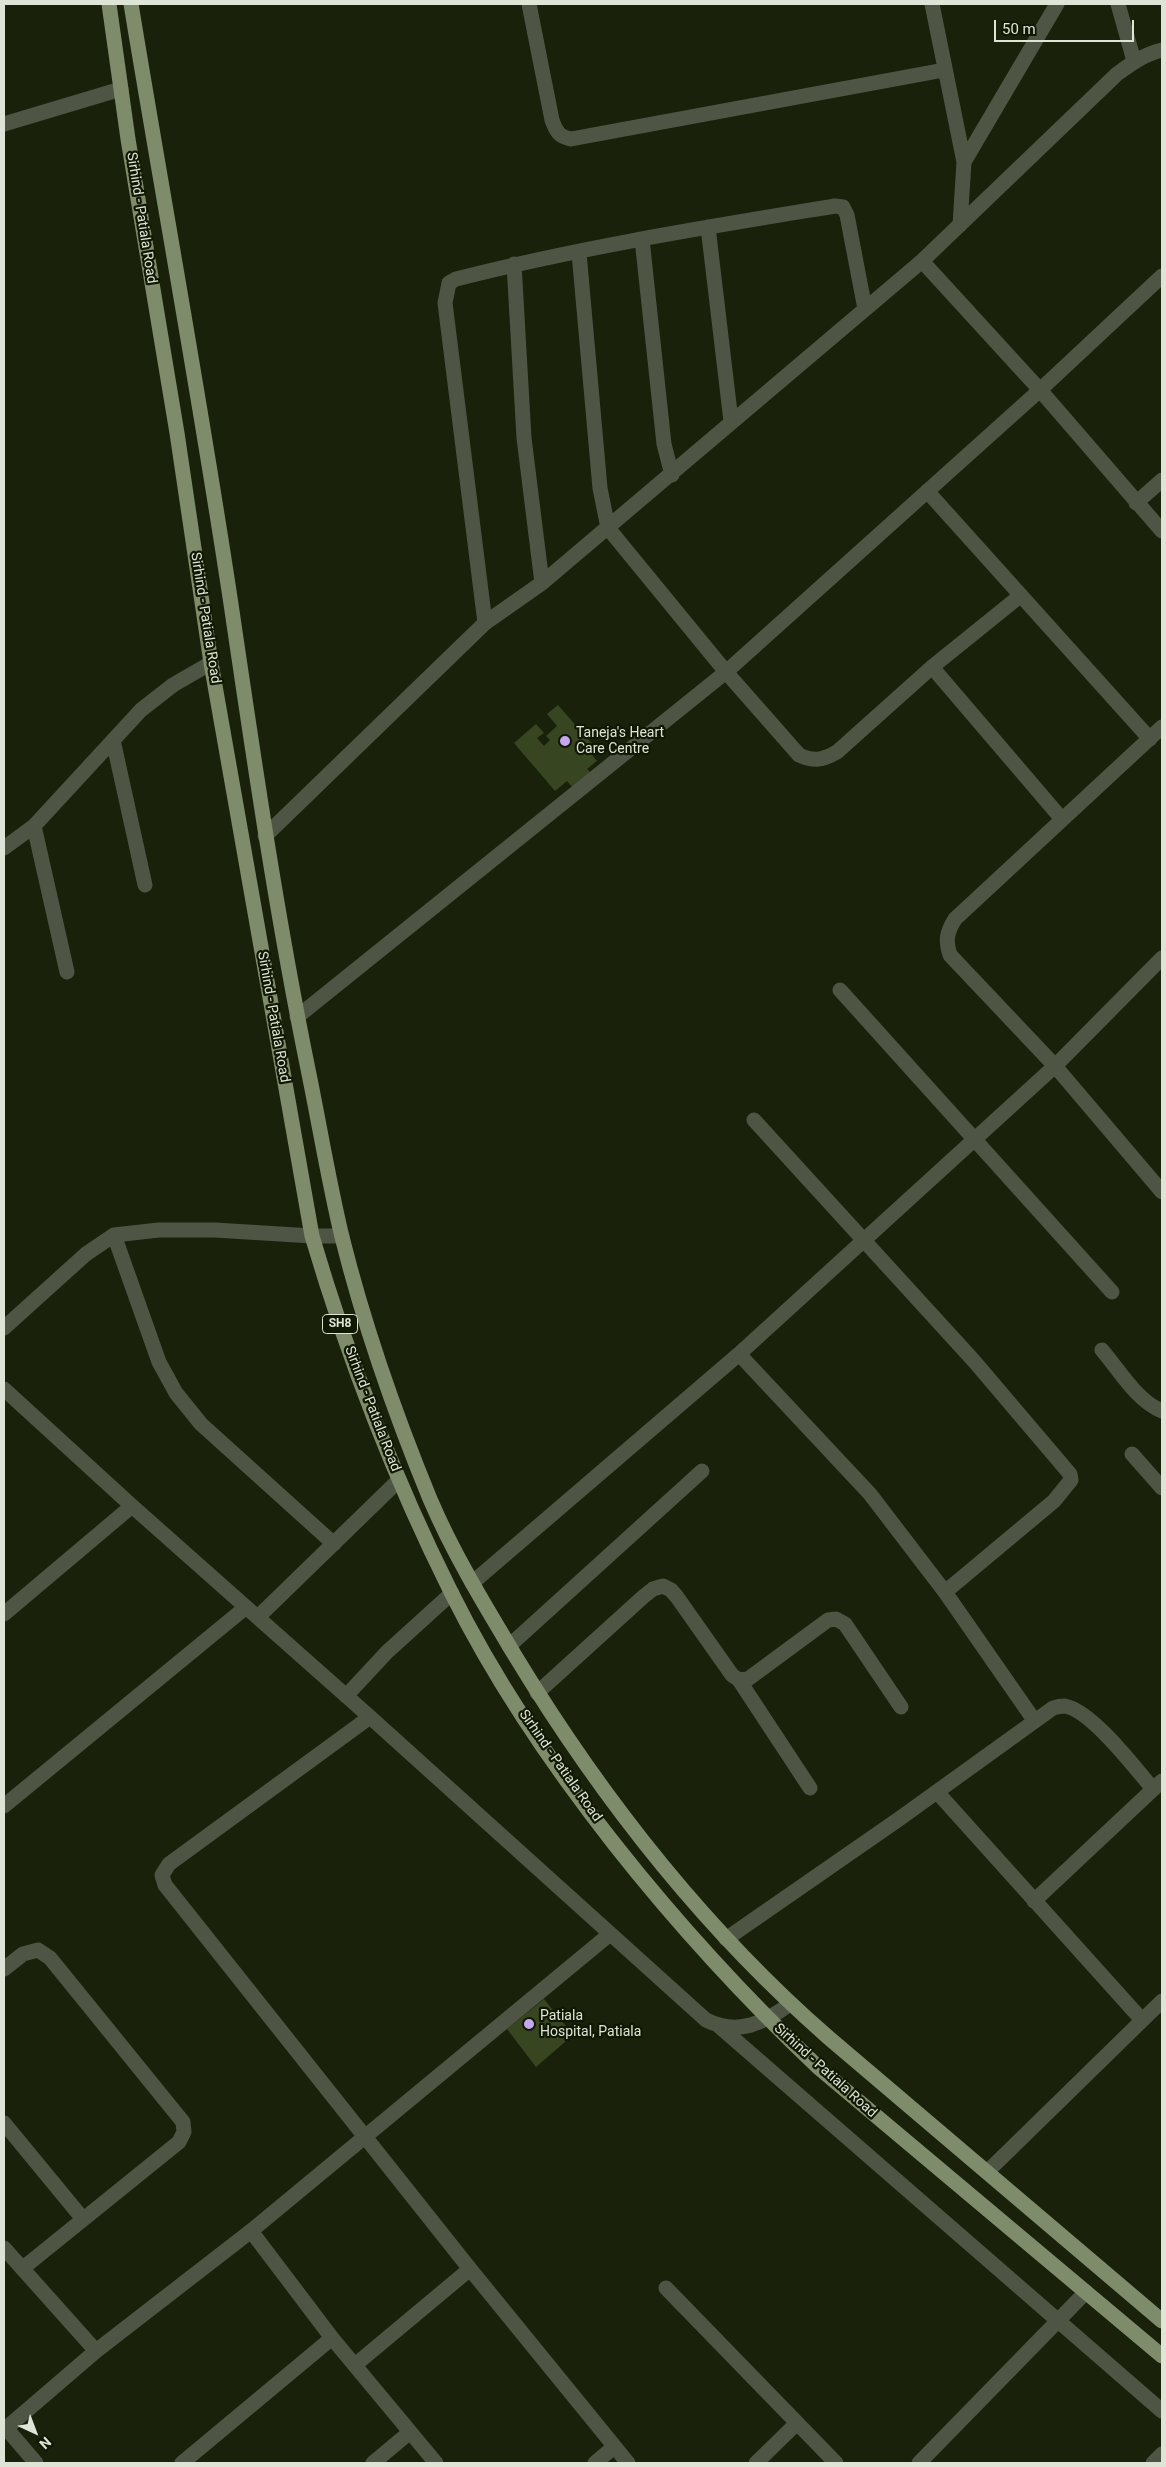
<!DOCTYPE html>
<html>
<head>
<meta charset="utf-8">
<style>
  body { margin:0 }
  #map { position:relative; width:1166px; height:2467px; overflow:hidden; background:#19210b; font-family:Roboto,sans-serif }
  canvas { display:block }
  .frame { position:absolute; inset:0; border:5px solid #dee4d6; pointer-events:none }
  .north { position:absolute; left:10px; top:2407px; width:50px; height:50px; -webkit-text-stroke:4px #101703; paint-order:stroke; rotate:137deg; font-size:14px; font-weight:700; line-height:20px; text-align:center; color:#dee4d6 }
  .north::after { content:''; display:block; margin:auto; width:18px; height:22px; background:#dee4d6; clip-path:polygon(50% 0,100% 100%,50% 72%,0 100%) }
  .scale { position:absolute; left:994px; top:20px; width:140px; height:22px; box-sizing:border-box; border:2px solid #dee4d6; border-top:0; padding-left:6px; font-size:15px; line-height:18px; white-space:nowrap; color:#dee4d6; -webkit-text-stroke:4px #101703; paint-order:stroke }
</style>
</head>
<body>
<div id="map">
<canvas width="1166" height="2467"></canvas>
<div class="frame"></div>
<div class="north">N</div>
<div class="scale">50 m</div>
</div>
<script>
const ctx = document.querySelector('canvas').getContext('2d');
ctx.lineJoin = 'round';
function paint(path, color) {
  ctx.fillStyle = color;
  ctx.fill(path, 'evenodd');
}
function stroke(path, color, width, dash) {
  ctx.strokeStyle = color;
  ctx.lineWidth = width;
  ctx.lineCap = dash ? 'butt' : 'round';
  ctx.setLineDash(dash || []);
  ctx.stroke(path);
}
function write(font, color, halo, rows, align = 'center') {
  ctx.font = font + ' Roboto,sans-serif';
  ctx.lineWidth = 4.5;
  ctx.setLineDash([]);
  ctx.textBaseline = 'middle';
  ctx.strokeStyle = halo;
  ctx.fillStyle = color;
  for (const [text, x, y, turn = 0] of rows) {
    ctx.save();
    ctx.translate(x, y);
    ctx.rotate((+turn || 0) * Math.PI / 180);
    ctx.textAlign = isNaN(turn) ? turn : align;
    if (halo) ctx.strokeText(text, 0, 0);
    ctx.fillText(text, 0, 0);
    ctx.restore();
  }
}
paint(new Path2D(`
  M 558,705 L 594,746 L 588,750 L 597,761 L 587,769 L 591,773 L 573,788 L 567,781 L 555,791 L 514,743 L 536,724 L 544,733 L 537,738 L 544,746 L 550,740 L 546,736 L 557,726 L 547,714 Z
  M 544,1999 L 573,2035 L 536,2067 L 507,2029 Z`), '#384521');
stroke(new Path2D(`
  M 529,4 L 552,120 C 556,131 559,137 571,139 L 944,70
  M 932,4 L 964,162
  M 1118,4 L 1134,61
  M 4,124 L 121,89
  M 960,225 L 964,162 L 1057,4
  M 708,227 L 731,421
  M 642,239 L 664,444 L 672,475
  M 579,253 L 600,488 L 608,528 L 726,672 L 799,755 C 814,762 823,760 837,752 L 932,667 L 1020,596
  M 922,261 L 1040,390 L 1162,531
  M 514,264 L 524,438 L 542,583
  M 927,491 L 1150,739
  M 1136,503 L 1162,480
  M 485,623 L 445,303 L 449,283 L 456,279 C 581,247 708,227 835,206 L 843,207 L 847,215 L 865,309
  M 932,667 L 1061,818
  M 1162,727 L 955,919 C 947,932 945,940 950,955 L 1055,1066 L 1162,1192
  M 113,740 L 145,885
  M 34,826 L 67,972
  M 265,836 L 485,623 L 542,583 L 922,261 L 1117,74 C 1132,63 1145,54 1162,50
  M 4,848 L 34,826 L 141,710 L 173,685 L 211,663
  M 840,990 L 1112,1292
  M 297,1017 L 726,672 L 1040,390 L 1162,276
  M 754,1120 L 974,1361 L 1070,1474 L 1071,1480 L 1054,1501 L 945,1592
  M 114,1235 L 159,1362 L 176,1393 L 201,1424 L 334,1544
  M 4,1328 L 86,1254 L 114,1235 L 159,1230 L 215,1230 L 312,1236 L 342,1236
  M 1102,1350 C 1119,1370 1137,1401 1162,1411
  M 739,1354 L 870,1494 L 945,1592 L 1034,1720
  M 4,1389 L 132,1506 L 370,1717 L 706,2020 C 738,2036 764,2023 790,2004
  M 1132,1454 L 1162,1488
  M 472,1583 L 739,1354 L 1055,1066 L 1162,958
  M 4,1614 L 132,1506
  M 258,1617 L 399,1480
  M 509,1646 L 702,1471
  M 739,1680 L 748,1679 L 828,1620 L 836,1619 L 845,1624 L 901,1707
  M 537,1693 L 643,1597 L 653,1589 L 663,1586 L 671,1590 L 677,1597 L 732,1675 L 739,1680 L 810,1788
  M 346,1696 L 387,1652 L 452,1593
  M 370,1717 L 169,1864 L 162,1875 L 165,1885 L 470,2269 L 628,2463
  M 937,1792 L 1142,2020
  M 4,1806 L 245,1608
  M 1034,1901 L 1162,1781
  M 726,1939 L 899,1819 L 1053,1708 C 1056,1707 1061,1706 1065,1706 C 1092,1711 1135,1768 1153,1789
  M 4,1969 L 23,1954 L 38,1950 L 50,1958 L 183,2122 L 184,2132 L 179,2142 L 23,2268
  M 719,2026 L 1162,2411
  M 4,2123 L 83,2219
  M 987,2172 L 1162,2001
  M 251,2231 L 332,2338 L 436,2463
  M 4,2248 L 96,2351
  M 666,2288 L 836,2463
  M 355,2365 L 470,2269
  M 6,2428 L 36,2463
  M 4,2430 L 96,2351 L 251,2231 L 610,1934
  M 182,2463 L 332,2338
  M 373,2463 L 410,2432
  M 595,2463 L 614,2447
  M 756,2463 L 797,2423
  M 919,2463 L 1086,2292
  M 1153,2463 L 1162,2454`), '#4e5545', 15);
stroke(new Path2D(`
  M 109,4 L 128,139 L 177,433 L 211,663 L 312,1236 C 348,1358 394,1478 451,1592 C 536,1763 681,1937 819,2068 L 1162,2356
  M 131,4 C 164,204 201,404 231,604 C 254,761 277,918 309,1074 C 320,1128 329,1183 342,1237 C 364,1325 395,1414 430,1499 C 453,1553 484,1604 514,1654 C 600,1796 704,1929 829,2038 L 1162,2321`), '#7f8c6b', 15);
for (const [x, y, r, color] of [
  [565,741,6,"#c5a7f1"],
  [529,2024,6,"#c5a7f1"]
]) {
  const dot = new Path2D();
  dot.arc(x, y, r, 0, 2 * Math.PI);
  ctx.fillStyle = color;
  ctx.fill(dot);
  stroke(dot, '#101703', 2);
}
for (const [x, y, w] of [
  [340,1324,35]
]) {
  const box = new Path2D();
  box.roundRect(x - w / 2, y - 9.5, w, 19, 4);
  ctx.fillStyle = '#101703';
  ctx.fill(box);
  stroke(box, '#dee4d6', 1);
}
write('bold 12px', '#dee4d6', null, [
  ["SH8",340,1324]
]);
write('14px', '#dee4d6', '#101703', [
  ["Sirhind - Patiala Road",141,218,81],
  ["Sirhind - Patiala Road",205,618,81],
  ["Sirhind - Patiala Road",273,1017,80],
  ["Sirhind - Patiala Road",372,1409,69],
  ["Sirhind - Patiala Road",560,1766,55],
  ["Sirhind - Patiala Road",825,2071,42]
]);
write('14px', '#dee4d6', '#101703', [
  ["Taneja's Heart",576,733],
  ["Care Centre",576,749],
  ["Patiala",540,2016],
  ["Hospital, Patiala",540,2032]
], 'left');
</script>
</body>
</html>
